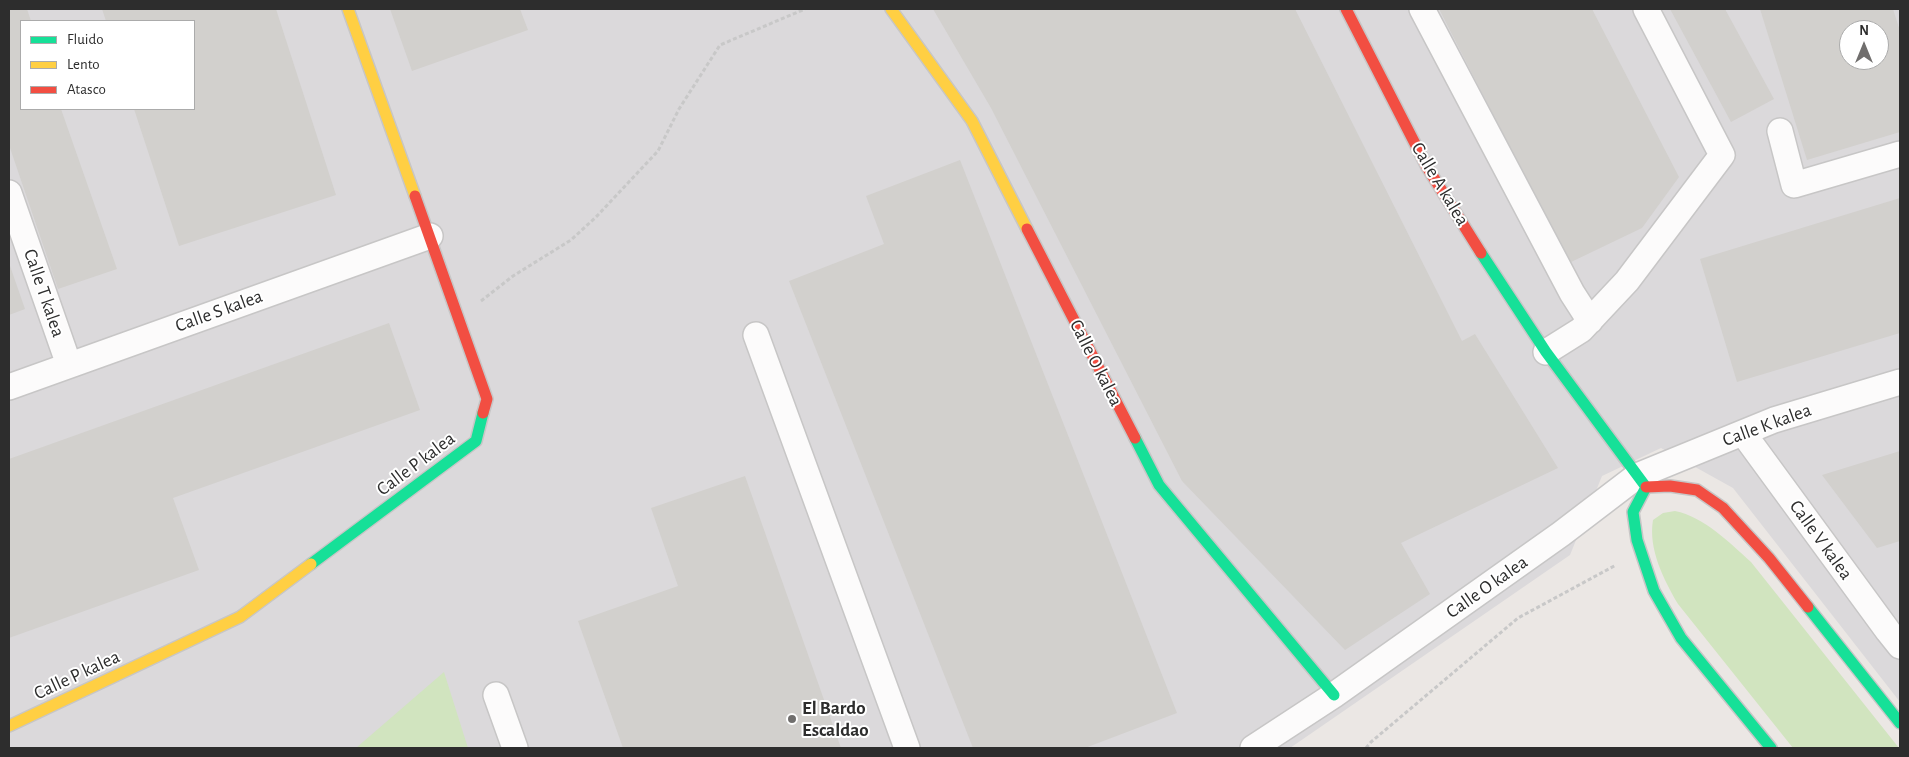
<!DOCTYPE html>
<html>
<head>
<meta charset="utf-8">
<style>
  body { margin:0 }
  #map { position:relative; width:1909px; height:757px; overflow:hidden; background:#ebe7e4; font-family:"Alegreya Sans",sans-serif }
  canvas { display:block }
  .frame { position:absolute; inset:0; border:10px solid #2d2d2d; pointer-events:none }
  .legend { position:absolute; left:20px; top:20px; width:175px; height:90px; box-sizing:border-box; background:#fff; border:1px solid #ababab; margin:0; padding:6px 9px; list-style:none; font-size:15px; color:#2d2d2d }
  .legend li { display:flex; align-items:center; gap:10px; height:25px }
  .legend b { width:25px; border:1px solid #ababab }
  .north { position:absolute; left:1839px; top:20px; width:50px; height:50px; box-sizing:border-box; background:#fff; border:1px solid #ababab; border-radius:50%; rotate:0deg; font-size:14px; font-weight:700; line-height:20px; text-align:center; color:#2d2d2d }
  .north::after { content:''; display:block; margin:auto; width:18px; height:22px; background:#706e6d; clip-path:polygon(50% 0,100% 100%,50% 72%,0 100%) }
</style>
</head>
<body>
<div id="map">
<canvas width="1909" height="757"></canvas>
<div class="frame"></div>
<ul class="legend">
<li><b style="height:6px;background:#16e098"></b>Fluido</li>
<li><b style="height:6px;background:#ffcf43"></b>Lento</li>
<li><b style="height:6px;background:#f24e42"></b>Atasco</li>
</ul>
<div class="north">N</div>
</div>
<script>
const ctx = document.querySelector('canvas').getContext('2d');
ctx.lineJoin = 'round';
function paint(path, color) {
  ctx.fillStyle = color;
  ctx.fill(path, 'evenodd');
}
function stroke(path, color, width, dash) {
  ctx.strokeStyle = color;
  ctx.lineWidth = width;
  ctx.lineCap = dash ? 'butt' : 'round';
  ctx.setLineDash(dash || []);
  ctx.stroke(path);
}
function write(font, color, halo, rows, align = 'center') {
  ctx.font = font + ' "Alegreya Sans",sans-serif';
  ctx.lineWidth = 4;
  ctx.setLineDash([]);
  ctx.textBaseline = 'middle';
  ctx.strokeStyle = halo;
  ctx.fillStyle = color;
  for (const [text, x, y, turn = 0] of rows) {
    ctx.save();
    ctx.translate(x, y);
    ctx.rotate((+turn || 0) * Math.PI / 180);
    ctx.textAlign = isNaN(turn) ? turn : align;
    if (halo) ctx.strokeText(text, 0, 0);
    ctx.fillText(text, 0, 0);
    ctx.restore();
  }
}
paint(new Path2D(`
  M 9,9 L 1900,9 L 1900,702 L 1733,488 L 1661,448 L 1602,476 L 1570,555 L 1290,748 L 9,748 ZM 21,21 L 194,21 L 194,109 L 21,109 ZM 1849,30 L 1879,30 L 1879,60 L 1849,60 Z`), '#dbd9db');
paint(new Path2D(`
  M 1675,511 C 1704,517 1729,542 1751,562 L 1899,748 L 1793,748 L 1678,604 C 1664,580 1648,549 1653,520 L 1663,513 Z
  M 444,672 L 468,748 L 356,748 Z`), '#d1e4bf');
paint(new Path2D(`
  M 9,9 L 27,9 L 31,21 L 21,21 L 21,109 L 61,109 L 117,269 L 58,289 L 9,145 Z
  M 102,9 L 276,9 L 336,195 L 179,246 L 134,109 L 194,109 L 194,21 L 106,21 Z
  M 390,9 L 520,9 L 528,30 L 412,71 Z
  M 933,9 L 1295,9 L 1462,341 L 1475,334 L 1558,468 L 1401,543 L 1430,594 L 1345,650 L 1182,481 L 991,108 Z
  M 1439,9 L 1592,9 L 1679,177 L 1642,228 L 1569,263 Z
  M 1670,9 L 1725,9 L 1774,99 L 1731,122 Z
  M 1760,9 L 1893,9 L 1900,31 L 1900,132 L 1807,160 ZM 1849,30 L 1879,30 L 1879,60 L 1849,60 Z
  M 960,160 L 1177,713 L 1085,748 L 973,748 L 789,281 L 884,244 L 866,196 Z
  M 1900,198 L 1900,333 L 1737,382 L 1700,259 Z
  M 9,263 L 25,309 L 9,315 Z
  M 389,323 L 420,410 L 173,498 L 199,570 L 9,638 L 9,459 Z
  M 1900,451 L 1900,541 L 1877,548 L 1822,475 Z
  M 745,476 L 841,748 L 623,748 L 578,621 L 678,586 L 651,508 Z`), '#d2d0cd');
const street = new Path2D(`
  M 1422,9 L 1572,293 L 1590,321
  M 1780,131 L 1794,185 L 1900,154
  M 9,193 L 69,365
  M 756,335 L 907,748
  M 1546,352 L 1581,330 L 1627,281 L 1722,155 L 1646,9
  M 9,387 L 430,236
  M 1743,433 L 1888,631 L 1900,646
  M 496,695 L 515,748
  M 1253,748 L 1334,695 L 1561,534 L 1637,476 L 1774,420 L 1900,382`);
const fast = new Path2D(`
  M 1481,253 L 1546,352 L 1646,487
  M 1135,438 L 1159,485 L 1334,695
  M 1646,487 L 1633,512 L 1637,540 L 1654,591 L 1681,638 L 1771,748
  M 311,564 L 476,441 L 483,413
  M 1808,607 L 1900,723`);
const slow = new Path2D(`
  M 348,9 L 415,196
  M 891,9 L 972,121 L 1027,229
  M 9,726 L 240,617 L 311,564`);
const jam = new Path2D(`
  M 1346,9 L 1427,167 L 1481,253
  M 415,196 L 487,399 L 483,413
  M 1027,229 L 1135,438
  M 1646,487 L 1670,486 L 1697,490 L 1723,508 L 1769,558 L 1808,607`);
stroke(street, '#c7c6c6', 28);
stroke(fast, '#c7c6c6', 14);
stroke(slow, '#c7c6c6', 14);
stroke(jam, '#c7c6c6', 14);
stroke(new Path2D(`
  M 481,301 L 513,276 L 571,240 L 596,217 L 658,151 L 679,109 L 720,45 L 805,9
  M 1366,748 L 1371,742 L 1518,618 L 1616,565`), '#c8c8c8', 3, [4, 2.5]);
stroke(street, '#fcfbfb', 25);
stroke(fast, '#16e098', 11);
stroke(slow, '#ffcf43', 11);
stroke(jam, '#f24e42', 11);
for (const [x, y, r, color] of [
  [792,719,5,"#706e6d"]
]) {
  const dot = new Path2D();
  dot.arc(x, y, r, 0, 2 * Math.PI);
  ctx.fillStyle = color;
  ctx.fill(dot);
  stroke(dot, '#fff', 2);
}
write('19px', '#2d2d2d', '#fff', [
  ["Calle A kalea",1440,184,59],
  ["Calle T kalea",44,293,71],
  ["Calle S kalea",219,311,-20],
  ["Calle O kalea",1096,363,63],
  ["Calle K kalea",1767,425,-20],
  ["Calle P kalea",416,464,-37],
  ["Calle V kalea",1821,540,54],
  ["Calle O kalea",1487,587,-35],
  ["Calle P kalea",77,675,-25]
]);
write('bold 19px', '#2d2d2d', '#fff', [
  ["El Bardo",802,708],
  ["Escaldao",802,730]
], 'left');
</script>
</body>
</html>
